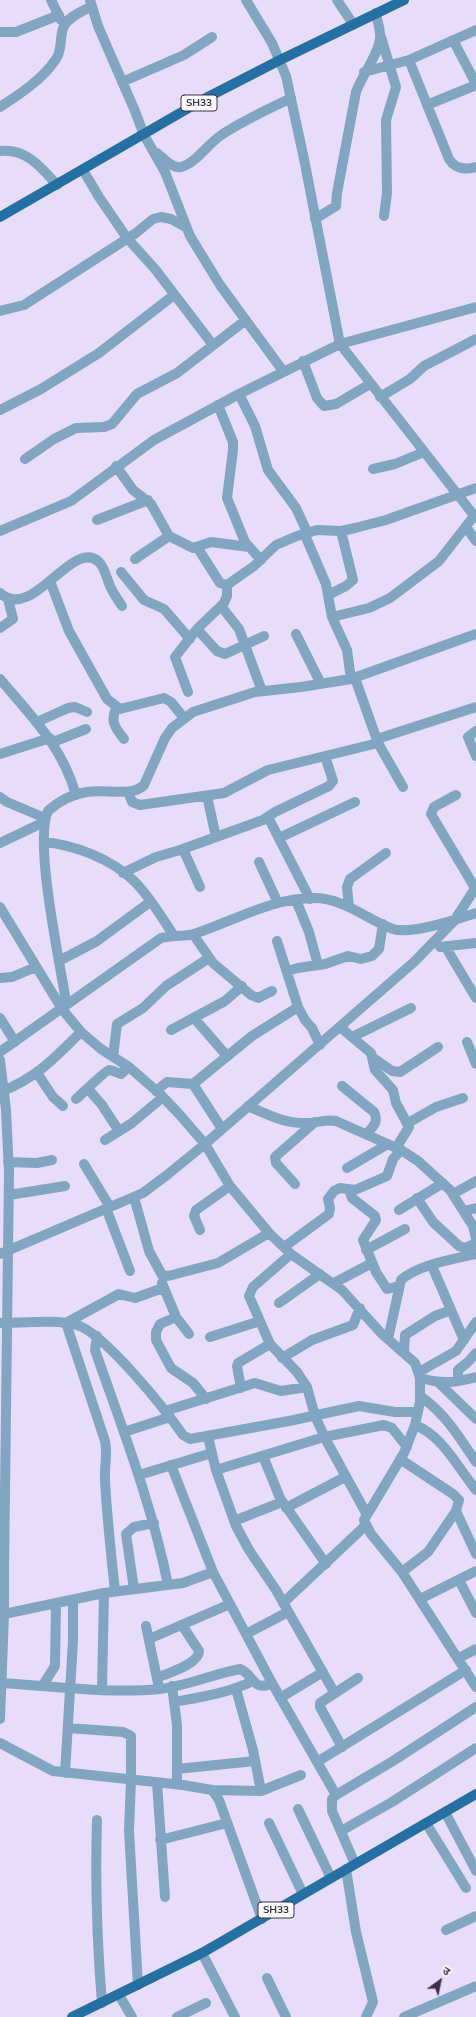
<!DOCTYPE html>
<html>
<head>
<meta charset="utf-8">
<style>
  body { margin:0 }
  #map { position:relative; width:476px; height:2017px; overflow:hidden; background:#e8dcfb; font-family:Mulish,"Noto Sans Devanagari",sans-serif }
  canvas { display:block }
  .north { position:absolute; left:420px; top:1961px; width:40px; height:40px; -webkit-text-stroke:3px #fff; paint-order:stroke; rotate:33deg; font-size:11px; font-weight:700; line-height:16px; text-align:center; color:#3a2e4c }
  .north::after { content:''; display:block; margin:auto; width:14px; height:18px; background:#3a2e4c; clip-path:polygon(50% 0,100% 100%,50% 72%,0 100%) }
</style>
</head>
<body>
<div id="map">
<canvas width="476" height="2017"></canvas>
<div class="north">उ</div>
</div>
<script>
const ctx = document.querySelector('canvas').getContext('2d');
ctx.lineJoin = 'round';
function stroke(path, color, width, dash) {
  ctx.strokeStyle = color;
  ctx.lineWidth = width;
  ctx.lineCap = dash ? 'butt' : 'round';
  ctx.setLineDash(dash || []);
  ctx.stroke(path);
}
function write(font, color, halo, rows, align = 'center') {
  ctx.font = font + ' Mulish,sans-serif';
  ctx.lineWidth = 3.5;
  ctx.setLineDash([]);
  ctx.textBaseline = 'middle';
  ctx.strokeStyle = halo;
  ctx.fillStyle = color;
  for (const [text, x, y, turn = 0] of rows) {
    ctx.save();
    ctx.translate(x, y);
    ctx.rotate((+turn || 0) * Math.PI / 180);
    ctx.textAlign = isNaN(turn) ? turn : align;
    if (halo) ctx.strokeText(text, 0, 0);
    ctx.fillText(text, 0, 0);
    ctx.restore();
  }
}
stroke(new Path2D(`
  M 51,0 L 61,20
  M 90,0 L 98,26 L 135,111 L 144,135 L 165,172 L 190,236 L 220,285 L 283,371
  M 246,0 L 272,43 L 286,76 L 304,159 L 340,344 L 476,518
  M 337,0 L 353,24
  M 0,32 L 16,32 L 59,15
  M 381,37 L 396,87 L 386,120 L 387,193 L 384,216
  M 453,40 L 476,84
  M 409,60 L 449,159 C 455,169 465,170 476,167
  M 364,72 L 409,60 L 476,30
  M 122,82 L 184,55 L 212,37
  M 427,105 L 476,85
  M 0,107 C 20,94 43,79 56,59 C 63,49 59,36 64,26 C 69,16 83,11 92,6
  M 0,151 C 26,148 41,167 57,185
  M 157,153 C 163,158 172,169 181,167 C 196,163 207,145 220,136 C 242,121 267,110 291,98
  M 83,170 L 99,197 L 127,238 L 155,269 L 213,345
  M 315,219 L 336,206 L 337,193 L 356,92 C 362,75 379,54 380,38 C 381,30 377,21 376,13
  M 0,311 L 24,305 L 136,233 L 153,219 L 161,217 L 171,219 L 187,228
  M 303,361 L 317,398 L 324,406 L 336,404 L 370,384
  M 239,394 L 255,426 L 268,470 L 296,508 L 307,532
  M 380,397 L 410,379 L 424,366 L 476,339
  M 218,405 L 233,442 L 233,450 L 227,498 L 245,542 L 261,560
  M 0,410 L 41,389 L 99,353 L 174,295
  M 25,459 L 54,439 L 76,428 L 104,427 L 112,424 L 137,394 L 177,373 L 246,320
  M 116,466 L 133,490 L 151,504 L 169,536 L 193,548 L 211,542 L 249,547
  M 373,469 L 395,464 L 424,452
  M 97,520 L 148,500
  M 466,527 L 476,541
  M 0,531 L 71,501 L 154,440 L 239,394 L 340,344 L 476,307
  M 304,533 L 326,584 L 332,617 L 347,650 L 351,679
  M 197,547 L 220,583 L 227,585 L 254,566 L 276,545 L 297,536 L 317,530 L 341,531 L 355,528 L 386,520 L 476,488
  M 135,559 L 169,536
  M 121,572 L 144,600 L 164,609 L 190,639
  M 50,581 L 69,631 L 107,699 L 120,709 L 164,698 L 171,702 L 184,718
  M 0,593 C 33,623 72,537 99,562 C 106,569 107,582 112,590 C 115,596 119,601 122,606
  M 328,595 L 346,586 L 353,580 L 341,531
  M 221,606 L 239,629 L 262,691
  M 332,617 L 369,608 L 390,598 L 439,561 L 474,516
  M 0,628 L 13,619 L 8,599
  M 197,629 L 217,651 L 225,654 L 264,636
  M 296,634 L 321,684
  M 476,634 L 351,679 L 301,687 L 255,692 L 193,712 L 172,728 L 165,738 L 144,785 C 133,797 105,789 87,792 C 73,794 59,801 48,811 C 34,841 59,958 65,996 L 62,1009 L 81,1032 L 101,1049 L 129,1067 L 160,1094 L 179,1114 L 205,1144 L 230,1186 L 269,1233 L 291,1254 L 342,1290 L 381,1333 L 415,1363 L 420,1378 L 420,1402 L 415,1425 L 404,1453 L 364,1520 L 371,1534 L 402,1572 L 476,1687
  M 355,678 L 378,743 L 403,787
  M 0,679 C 32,717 62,746 76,795
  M 188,692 L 175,657 L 197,629 L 224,603 L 227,596 L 227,585
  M 116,708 C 110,721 115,728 124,739
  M 37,722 L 68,708 L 75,707 L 87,712
  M 476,731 L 468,737 L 476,756
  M 377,739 L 476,707
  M 53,742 L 86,729
  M 0,754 L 50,738
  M 128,792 L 132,802 L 140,805 L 224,793 L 268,770 L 378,743
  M 456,795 L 434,807 L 431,814 L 475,888
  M 207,796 L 216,837
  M 0,797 L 7,802 L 45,818
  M 268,817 L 310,899
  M 279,838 L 355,802
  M 44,842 C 75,845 112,859 135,882 C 150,897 162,918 174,936
  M 0,843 L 44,822
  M 183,849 L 200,887
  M 259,862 L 278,903
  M 123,873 L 156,857 L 180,850 L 263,820 L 275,812 L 329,786 L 333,781 L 325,756
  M 296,900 L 309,932 L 318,965
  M 0,907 L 62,1009
  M 349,907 L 347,887 L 350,879 L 386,853
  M 193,934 L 213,963 L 251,995 L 258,998 L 272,991
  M 277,941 L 298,1007 L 305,1020 L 312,1028 L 320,1045
  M 445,946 L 476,998
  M 440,947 L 476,943
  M 59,961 L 97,941 L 150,902
  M 287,971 L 298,968 L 325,964 L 348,956 L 361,959 L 372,956 L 379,949 L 383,924
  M 0,978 L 12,977 L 36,967
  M 0,1018 L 15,1042
  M 194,1018 L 227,1056
  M 340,1027 L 371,1053 L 375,1070 L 393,1090 L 396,1103 L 409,1127 L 396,1148
  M 171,1030 L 225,1001 L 242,986
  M 352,1037 L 411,1008
  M 467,1042 L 476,1064
  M 0,1052 L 161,938 C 172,935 184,937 194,934 C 234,921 271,898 314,898 C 344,898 366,919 393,929 C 411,935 458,919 476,913
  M 113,1057 L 117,1024 L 143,1008 L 166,986 L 209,958
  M 372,1057 L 392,1071 L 400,1072 L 438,1047
  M 0,1060 L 6,1110 L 9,1172 L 4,1571
  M 37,1073 L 53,1097 L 63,1106
  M 193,1084 L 222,1129
  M 342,1086 L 374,1112 C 379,1122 373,1126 367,1134
  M 88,1089 L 102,1105 L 119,1131
  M 3,1091 C 39,1076 54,1058 81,1032
  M 156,1091 L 167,1082 L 193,1084 L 252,1036 L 298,1007
  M 76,1099 C 82,1094 105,1071 109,1070 C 113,1070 117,1073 121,1074 L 129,1067
  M 248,1106 C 268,1115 286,1124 308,1123 C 318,1123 326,1119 336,1121 L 401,1150 L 418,1161 L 450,1190 L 473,1226 L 476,1239
  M 408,1123 L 436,1107 L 463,1098
  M 105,1140 L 132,1123 L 163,1097
  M 8,1162 L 37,1163 L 52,1160
  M 84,1164 L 110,1207
  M 347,1168 L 388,1144
  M 295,1184 L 276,1163 L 275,1157 L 315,1122
  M 349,1190 L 352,1198 L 375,1216 L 376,1220 L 363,1240 L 376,1272 L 387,1289 L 399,1286
  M 453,1194 L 476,1181
  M 9,1195 L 65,1186
  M 134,1197 L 149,1251 L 162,1275 L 168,1276 L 218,1263 L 269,1233
  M 417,1198 L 433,1222 L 459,1246 L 465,1248 L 476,1243
  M 106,1208 L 130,1271
  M 399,1210 L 443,1183
  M 464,1211 L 476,1208
  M 200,1230 L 194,1216 L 196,1210 L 230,1186
  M 284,1247 L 329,1214 L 330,1208 L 328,1199 L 334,1191 L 340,1188 L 355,1190 L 387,1176 L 393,1159 L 401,1150
  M 366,1250 L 405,1229
  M 0,1254 L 143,1193 L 167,1175 L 205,1144 L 414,962 L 454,921 L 476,887
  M 291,1254 L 253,1287 L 249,1296 L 270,1344 L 297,1372 L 307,1387 L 315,1416 L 326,1440 L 366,1513
  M 432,1266 L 464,1340
  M 162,1283 L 176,1317 L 189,1334
  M 334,1283 L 372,1263
  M 279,1303 L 320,1274
  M 176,1317 L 160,1324 L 156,1332 L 156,1340 L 171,1368 L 193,1383 L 206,1399
  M 0,1323 C 21,1323 57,1319 77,1325 C 104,1333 165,1409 183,1435 L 190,1439 L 289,1421 L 359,1406 L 395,1412 L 418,1412
  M 97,1336 L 95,1350 C 122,1428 152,1504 168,1585
  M 210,1337 L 260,1321
  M 388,1339 L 401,1280 C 418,1265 453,1259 476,1254
  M 404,1352 L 405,1335 L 435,1316 L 451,1310
  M 282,1358 L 312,1340 L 353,1325 L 360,1308
  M 419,1372 L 456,1351 L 476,1322
  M 420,1378 C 443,1384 453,1383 476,1377
  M 458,1381 L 458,1370 L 468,1362 L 476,1353
  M 439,1383 L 476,1419
  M 241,1388 L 237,1366 L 238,1363 L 270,1344
  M 420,1396 C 445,1413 460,1438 476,1462
  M 165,1411 L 255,1383 L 281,1391 L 307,1387
  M 415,1425 C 443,1436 458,1468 476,1490
  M 124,1432 L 170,1417
  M 208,1437 L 216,1470 L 236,1526 L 249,1550 L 276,1590 L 334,1692
  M 263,1456 L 280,1498 L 326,1564
  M 400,1459 L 453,1494 L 459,1500 L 456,1511 L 428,1552 L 402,1572
  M 171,1465 L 213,1572 L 272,1683 L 336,1795
  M 216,1470 L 324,1437 L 384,1425 L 392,1428 L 407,1447
  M 139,1475 L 212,1453
  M 286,1508 L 345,1477
  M 456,1511 L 476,1554
  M 234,1521 L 282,1502
  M 459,1580 L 476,1613
  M 134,1589 L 126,1534 L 134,1527 L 154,1523
  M 115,1591 C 111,1554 107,1518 105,1480 C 104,1467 108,1454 105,1441 L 66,1323 L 119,1294 L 135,1298 L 163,1288
  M 420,1599 L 476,1571
  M 283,1603 L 365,1526
  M 4,1614 L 104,1593 L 183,1583 L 213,1572
  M 146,1626 L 158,1683
  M 246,1634 L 288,1612
  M 149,1639 L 230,1604
  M 459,1658 L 476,1649
  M 157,1678 C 168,1673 199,1664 199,1651 L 182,1625
  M 1,1683 C 54,1686 108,1694 160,1689 C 187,1686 213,1674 240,1669 C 254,1674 253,1693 272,1683
  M 43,1685 L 55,1666 L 56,1604
  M 172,1686 L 177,1725 L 177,1784
  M 102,1689 L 104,1593
  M 236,1689 L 253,1750 L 261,1791
  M 280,1698 L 323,1672
  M 174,1702 C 202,1697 228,1693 253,1681
  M 0,1719 L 4,1614 L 4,1571 L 0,1566
  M 68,1728 L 123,1732 L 131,1736 L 131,1780 L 129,1831 L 138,1985
  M 0,1743 L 53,1771 L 183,1785 L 212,1790 L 219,1800 L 262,1919
  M 342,1747 L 320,1707 L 320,1703 L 358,1678
  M 317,1762 L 466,1670
  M 177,1769 L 255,1761
  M 65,1773 L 73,1641 L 73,1600
  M 157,1783 L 165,1897
  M 212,1790 L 261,1791 L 301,1775
  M 298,1809 L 331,1878
  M 445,1812 L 476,1871
  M 97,1820 C 95,1882 97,1942 102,2003
  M 269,1823 L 303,1894
  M 426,1823 L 466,1888
  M 341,1831 L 392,1802 L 476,1748
  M 160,1840 L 227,1823
  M 355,1864 L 332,1811 L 332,1799 L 336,1795 L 393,1761 L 476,1707
  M 346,1869 L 356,1932 L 373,2002 L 366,2017
  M 446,1930 L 476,1916
  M 202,1953 L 235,2017
  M 267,1978 L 286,2017
  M 119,1995 L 132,2017
  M 177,2017 L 206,2003
  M 404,2017 L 476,1986`), '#82a5c2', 10);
stroke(new Path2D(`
  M 0,217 L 206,98 L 280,60 L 404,0
  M 72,2017 L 202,1953 L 476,1794`), '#2570a3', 10);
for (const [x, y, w] of [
  [199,103,36],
  [276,1910,36]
]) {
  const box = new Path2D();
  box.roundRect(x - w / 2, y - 8, w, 16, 3);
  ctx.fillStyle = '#fff';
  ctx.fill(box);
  stroke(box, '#3a2e4c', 1);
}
write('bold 10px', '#3a2e4c', null, [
  ["SH33",199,103],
  ["SH33",276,1910]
]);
</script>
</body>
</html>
